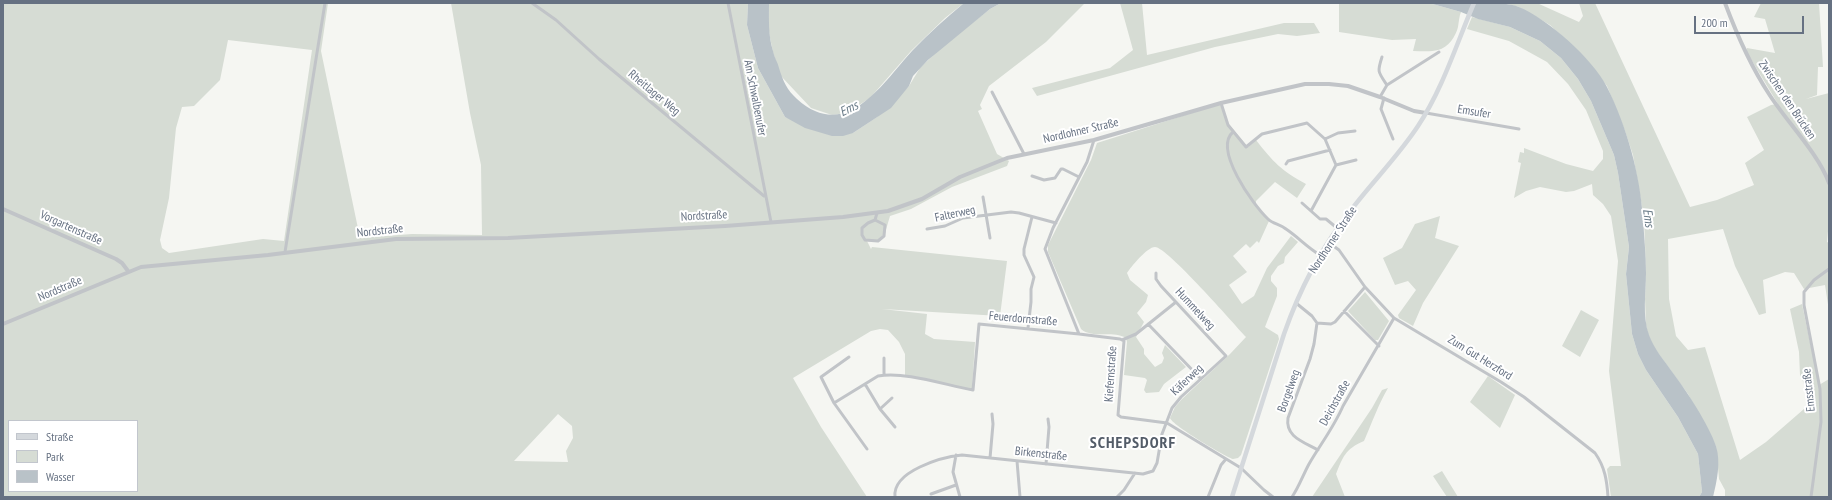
<!DOCTYPE html>
<html>
<head>
<meta charset="utf-8">
<style>
  body { margin:0 }
  #map { position:relative; width:1832px; height:500px; overflow:hidden; background:#f5f6f2; font-family:"PT Sans Narrow",sans-serif }
  canvas { display:block }
  .frame { position:absolute; inset:0; border:4px solid #667182; pointer-events:none }
  .legend { position:absolute; left:8px; top:420px; width:130px; height:72px; box-sizing:border-box; background:#fff; border:1px solid #c2c6cd; margin:0; padding:5px 7px; list-style:none; font-size:12px; color:#667182 }
  .legend li { display:flex; align-items:center; gap:8px; height:20px }
  .legend b { width:20px; border:1px solid #c2c6cd }
  .scale { position:absolute; left:1694px; top:16px; width:110px; height:18px; box-sizing:border-box; border:2px solid #667182; border-top:0; padding-left:5px; font-size:12px; line-height:14px; white-space:nowrap; color:#667182; -webkit-text-stroke:3px #fff; paint-order:stroke }
</style>
</head>
<body>
<div id="map">
<canvas width="1832" height="500"></canvas>
<div class="frame"></div>
<ul class="legend">
<li><b style="height:5px;background:#d4d8dc"></b>Straße</li>
<li><b style="height:11px;background:#d6dcd4"></b>Park</li>
<li><b style="height:11px;background:#b9c2c8"></b>Wasser</li>
</ul>
<div class="scale">200 m</div>
</div>
<script>
const ctx = document.querySelector('canvas').getContext('2d');
ctx.lineJoin = 'round';
function paint(path, color) {
  ctx.fillStyle = color;
  ctx.fill(path, 'evenodd');
}
function stroke(path, color, width, dash) {
  ctx.strokeStyle = color;
  ctx.lineWidth = width;
  ctx.lineCap = dash ? 'butt' : 'round';
  ctx.setLineDash(dash || []);
  ctx.stroke(path);
}
function write(font, color, halo, rows, align = 'center') {
  ctx.font = font + ' "PT Sans Narrow",sans-serif';
  ctx.lineWidth = 4;
  ctx.setLineDash([]);
  ctx.textBaseline = 'middle';
  ctx.strokeStyle = halo;
  ctx.fillStyle = color;
  for (const [text, x, y, turn = 0] of rows) {
    ctx.save();
    ctx.translate(x, y);
    ctx.rotate((+turn || 0) * Math.PI / 180);
    ctx.textAlign = isNaN(turn) ? turn : align;
    if (halo) ctx.strokeText(text, 0, 0);
    ctx.fillText(text, 0, 0);
    ctx.restore();
  }
}
paint(new Path2D(`
  M 3,3 L 328,3 L 321,51 L 360,238 L 412,234 L 482,235 L 481,165 L 470,113 L 451,3 L 748,3 L 747,25 L 758,68 L 785,117 L 795,121 L 853,133 L 877,117 L 909,86 L 920,68 L 944,45 L 990,9 L 1001,3 L 1085,3 L 1046,42 L 989,86 L 980,105 L 982,109 L 978,111 L 997,154 L 1009,161 L 1007,166 L 952,187 L 911,209 L 890,216 L 885,233 L 878,240 L 867,241 L 871,249 L 872,247 L 1007,261 L 1000,316 L 882,309 L 927,314 L 925,334 L 934,339 L 975,342 L 972,390 L 905,376 L 905,354 L 899,342 L 888,330 L 880,329 L 871,331 L 793,378 L 821,427 L 867,497 L 3,497 ZM 228,40 L 312,50 L 284,241 L 263,239 L 169,253 L 162,248 L 160,240 L 169,198 L 176,128 L 182,107 L 194,106 L 220,80 ZM 558,414 L 572,426 L 573,438 L 566,451 L 568,462 L 514,461 ZM 9,421 L 137,421 L 137,491 L 9,491 Z
  M 769,3 L 964,3 L 945,18 L 911,51 L 870,98 L 859,105 L 839,114 L 832,115 L 811,108 L 780,75 L 773,52 L 770,38 L 768,24 Z
  M 1120,3 L 1142,3 L 1147,55 L 1284,23 L 1314,23 L 1320,33 L 1297,36 L 1278,34 L 1215,47 L 1037,96 L 1032,88 L 1110,68 L 1133,50 Z
  M 1339,3 L 1429,3 L 1461,12 C 1459,17 1459,21 1458,27 C 1456,36 1448,48 1438,50 C 1431,52 1421,51 1413,51 L 1416,39 L 1392,40 L 1339,32 Z
  M 1504,3 L 1537,3 L 1579,22 L 1583,16 L 1579,3 L 1595,3 L 1690,207 L 1717,200 L 1754,185 L 1745,163 L 1764,150 L 1747,117 L 1771,105 L 1778,104 L 1746,51 L 1747,48 L 1775,53 L 1765,19 L 1754,17 L 1761,3 L 1819,3 L 1823,67 L 1818,67 L 1817,95 L 1806,99 L 1829,93 L 1829,220 L 1827,242 L 1829,243 L 1829,311 L 1825,285 L 1804,289 L 1794,273 L 1785,272 L 1763,280 L 1766,313 L 1759,315 L 1735,266 L 1723,229 L 1668,239 L 1669,299 L 1676,336 L 1688,350 L 1705,347 L 1740,460 L 1766,442 L 1812,402 L 1800,375 L 1799,352 L 1790,309 L 1802,304 L 1819,385 L 1829,379 L 1829,497 L 1725,497 L 1725,490 L 1719,479 L 1716,446 L 1688,394 L 1653,346 L 1648,334 L 1646,325 L 1645,299 L 1646,271 L 1644,218 L 1633,155 L 1625,131 L 1607,86 L 1585,58 L 1550,25 L 1519,7 Z
  M 1472,17 L 1510,27 L 1540,41 L 1561,58 L 1578,79 L 1591,101 L 1614,155 L 1618,173 L 1629,247 L 1626,274 L 1632,334 L 1638,354 L 1646,370 L 1678,417 L 1698,454 L 1702,492 L 1699,497 L 1611,497 L 1607,469 L 1610,466 L 1621,466 L 1609,371 L 1618,261 L 1611,216 L 1603,204 L 1593,195 L 1592,184 L 1574,191 L 1566,192 L 1540,187 L 1526,191 L 1514,198 L 1521,163 L 1518,162 L 1520,152 L 1524,153 L 1524,148 L 1566,164 L 1593,171 L 1603,159 L 1603,151 L 1586,110 L 1568,84 L 1547,62 L 1509,41 L 1467,29 Z
  M 1220,104 L 1228,123 L 1248,147 L 1256,140 C 1273,162 1282,171 1306,184 L 1297,198 L 1275,182 L 1256,201 L 1256,206 L 1269,221 L 1259,243 L 1257,241 L 1250,248 L 1246,244 L 1233,256 L 1247,272 L 1229,285 L 1242,304 L 1254,296 L 1267,268 L 1291,236 L 1298,242 L 1285,257 L 1284,263 L 1278,266 L 1271,276 L 1271,281 L 1277,288 L 1277,296 L 1265,327 L 1278,335 L 1279,339 L 1241,455 L 1238,458 L 1233,459 C 1224,456 1172,425 1170,418 L 1175,407 L 1182,399 L 1230,354 L 1246,337 C 1234,324 1167,247 1155,247 C 1147,247 1131,267 1127,273 L 1130,280 L 1148,295 L 1146,302 L 1137,313 L 1144,322 L 1136,337 L 1144,349 L 1144,354 L 1155,367 L 1162,363 L 1164,358 L 1162,353 L 1165,345 L 1186,367 L 1164,384 L 1159,392 L 1146,393 L 1144,390 L 1147,380 L 1145,378 L 1124,375 L 1127,342 L 1126,338 C 1113,330 1092,339 1081,329 L 1048,252 L 1048,245 L 1091,160 L 1097,143 Z
  M 1440,216 L 1435,238 L 1459,246 L 1423,303 L 1413,326 L 1399,318 L 1398,315 L 1416,290 L 1408,281 L 1395,285 L 1383,258 L 1402,248 L 1415,224 Z
  M 1365,292 L 1389,321 L 1378,340 L 1375,340 L 1348,311 Z
  M 1581,310 L 1599,320 L 1580,357 L 1562,346 Z
  M 1488,376 L 1515,395 L 1500,428 L 1470,402 Z
  M 1388,388 C 1378,405 1372,423 1364,441 C 1345,449 1343,457 1336,474 L 1345,497 L 1312,497 L 1372,408 L 1382,390 Z
  M 1442,471 L 1458,497 L 1447,497 L 1433,476 Z`), '#d6dcd4');
paint(new Path2D(`
  M 748,3 L 769,3 C 769,19 768,35 773,51 C 774,57 778,63 779,68 C 783,81 787,90 797,99 C 846,143 882,84 912,51 C 928,34 946,18 964,3 L 1001,3 L 990,9 L 928,60 L 913,76 L 909,86 L 891,108 L 853,133 L 843,136 L 832,136 L 805,128 L 785,117 L 758,68 L 747,25 Z
  M 1429,3 C 1452,3 1500,0 1519,7 C 1548,19 1593,59 1607,87 C 1627,127 1640,174 1643,218 C 1644,236 1646,255 1646,273 C 1646,293 1642,316 1649,335 C 1654,349 1664,360 1673,373 C 1686,390 1709,425 1716,446 C 1721,462 1717,481 1713,497 L 1699,497 L 1702,492 L 1698,454 L 1678,417 L 1646,370 L 1638,354 L 1632,334 L 1626,274 L 1629,247 L 1618,173 L 1614,155 L 1591,101 L 1578,79 L 1561,58 L 1540,41 L 1510,27 L 1478,19 L 1461,12 Z`), '#b9c2c8');
stroke(new Path2D(`
  M 532,3 L 556,20 L 599,59 L 764,196
  M 728,3 L 771,222
  M 1382,57 C 1377,72 1378,72 1387,85
  M 992,92 L 1024,154
  M 1380,97 L 1387,85 L 1439,52
  M 1384,98 L 1381,109 L 1393,139
  M 1221,103 L 1228,125 L 1246,147 L 1262,134 L 1307,123 L 1325,139 L 1336,165 L 1311,211
  M 1426,113 L 1519,129
  M 1233,132 C 1213,149 1253,205 1268,219 C 1273,224 1280,224 1286,229 C 1298,237 1308,248 1320,255
  M 1325,139 L 1338,133 L 1355,131
  M 1094,140 L 1087,162 L 1053,228 L 1045,249 L 1079,334 L 1120,339 L 1124,341 L 1118,415 L 1121,417 L 1167,423 L 1241,468 L 1264,490 L 1273,497
  M 1286,164 L 1288,161 L 1330,150
  M 1336,165 L 1356,160
  M 1032,176 L 1044,180 L 1055,178 L 1061,169 L 1063,169 L 1079,177
  M 983,197 L 990,238
  M 1302,203 L 1320,219 L 1326,219 L 1337,228
  M 875,220 L 885,225 L 884,236 L 878,241 L 865,240 L 862,235 L 862,228 L 868,223 L 875,220 L 877,213
  M 927,229 L 945,226 L 963,218 L 1011,212 L 1019,213 L 1056,223
  M 1328,242 L 1339,250 L 1365,287 L 1394,318 L 1501,382 L 1524,397 L 1595,453 C 1605,467 1607,481 1608,497
  M 285,252 L 325,3
  M 1296,303 L 1312,316 L 1317,323 L 1314,344 L 1310,359 L 1288,418 C 1285,437 1304,442 1318,450
  M 1344,311 L 1379,346
  M 1317,323 L 1331,324 L 1335,322 L 1365,287
  M 1148,324 L 1201,379
  M 1028,328 L 1031,302 L 1031,289 L 1034,277 L 1024,255 L 1024,249 L 1032,217
  M 1122,340 L 1136,334 L 1176,302
  M 849,357 L 821,377 L 834,403 L 867,449
  M 884,375 L 884,358
  M 865,384 L 880,409 L 895,427
  M 834,403 L 878,376 C 905,371 945,385 973,390 L 979,324 L 1079,334
  M 880,409 L 892,398
  M 956,455 L 953,472 L 960,497
  M 990,458 L 993,424 L 992,414
  M 1017,461 L 1020,497
  M 1046,464 L 1049,427 L 1048,419
  M 931,494 L 956,485
  M 895,497 C 892,471 942,457 962,455 L 1143,474 L 1153,471 L 1157,463 L 1162,434 L 1172,408 L 1181,397 L 1226,356 L 1161,286 L 1156,279 L 1156,273
  M 1117,497 L 1124,490 L 1135,473
  M 1208,497 L 1221,465 L 1226,459
  M 1292,497 C 1299,487 1303,475 1309,464 C 1320,445 1334,427 1343,406 L 1394,318
  M 1811,497 L 1821,422 L 1820,389 L 1804,305 L 1804,292 L 1814,280 L 1829,269`), '#c1c4c8', 3);
stroke(new Path2D(`
  M 1725,3 C 1737,35 1750,65 1769,94 C 1786,121 1818,153 1829,183
  M 3,209 L 116,259 L 122,263 L 128,271
  M 3,324 L 141,267 L 268,255 L 396,239 L 508,238 L 725,226 L 843,217 L 888,211 L 922,199 L 960,177 L 1007,158 L 1094,140 L 1221,103 L 1305,84 L 1329,84 L 1348,86 L 1380,97 L 1414,111 L 1426,113`), '#c1c4c8', 4);
stroke(new Path2D(`
  M 1232,497 L 1284,334 C 1299,291 1320,250 1348,214 C 1370,184 1397,158 1418,126 C 1443,88 1456,45 1474,3`), '#d4d8dc', 4.5);
write('12px', '#667182', '#fff', [
  ["Rheitlager Weg",654,93,40],
  ["Am Schwalbenufer",755,98,79],
  ["Zwischen den Brücken",1787,100,56],
  ["Emsufer",1474,112,9],
  ["Nordlohner Straße",1081,131,-13],
  ["Falterweg",955,214,-12],
  ["Nordstraße",704,216,-3],
  ["Vorgartenstraße",71,228,24],
  ["Nordstraße",380,231,-6],
  ["Nordhorner Straße",1333,240,-57],
  ["Nordstraße",60,289,-23],
  ["Hummelweg",1195,309,47],
  ["Feuerdornstraße",1023,319,5],
  ["Zum Gut Herzford",1480,358,32],
  ["Kiefernstraße",1111,374,-86],
  ["Käferweg",1187,380,-44],
  ["Emsstraße",1809,390,-96],
  ["Borgelweg",1289,391,-70],
  ["Deichstraße",1335,403,-61],
  ["Birkenstraße",1041,454,6]
]);
write('italic 13px', '#677986', '#fff', [
  ["Ems",849,109,-26],
  ["Ems",1648,218,82]
]);
ctx.letterSpacing = '1px';
write('bold 16px', '#535c68', '#fff', [
  ["SCHEPSDORF",1133,443]
]);
ctx.letterSpacing = '0px';
</script>
</body>
</html>
